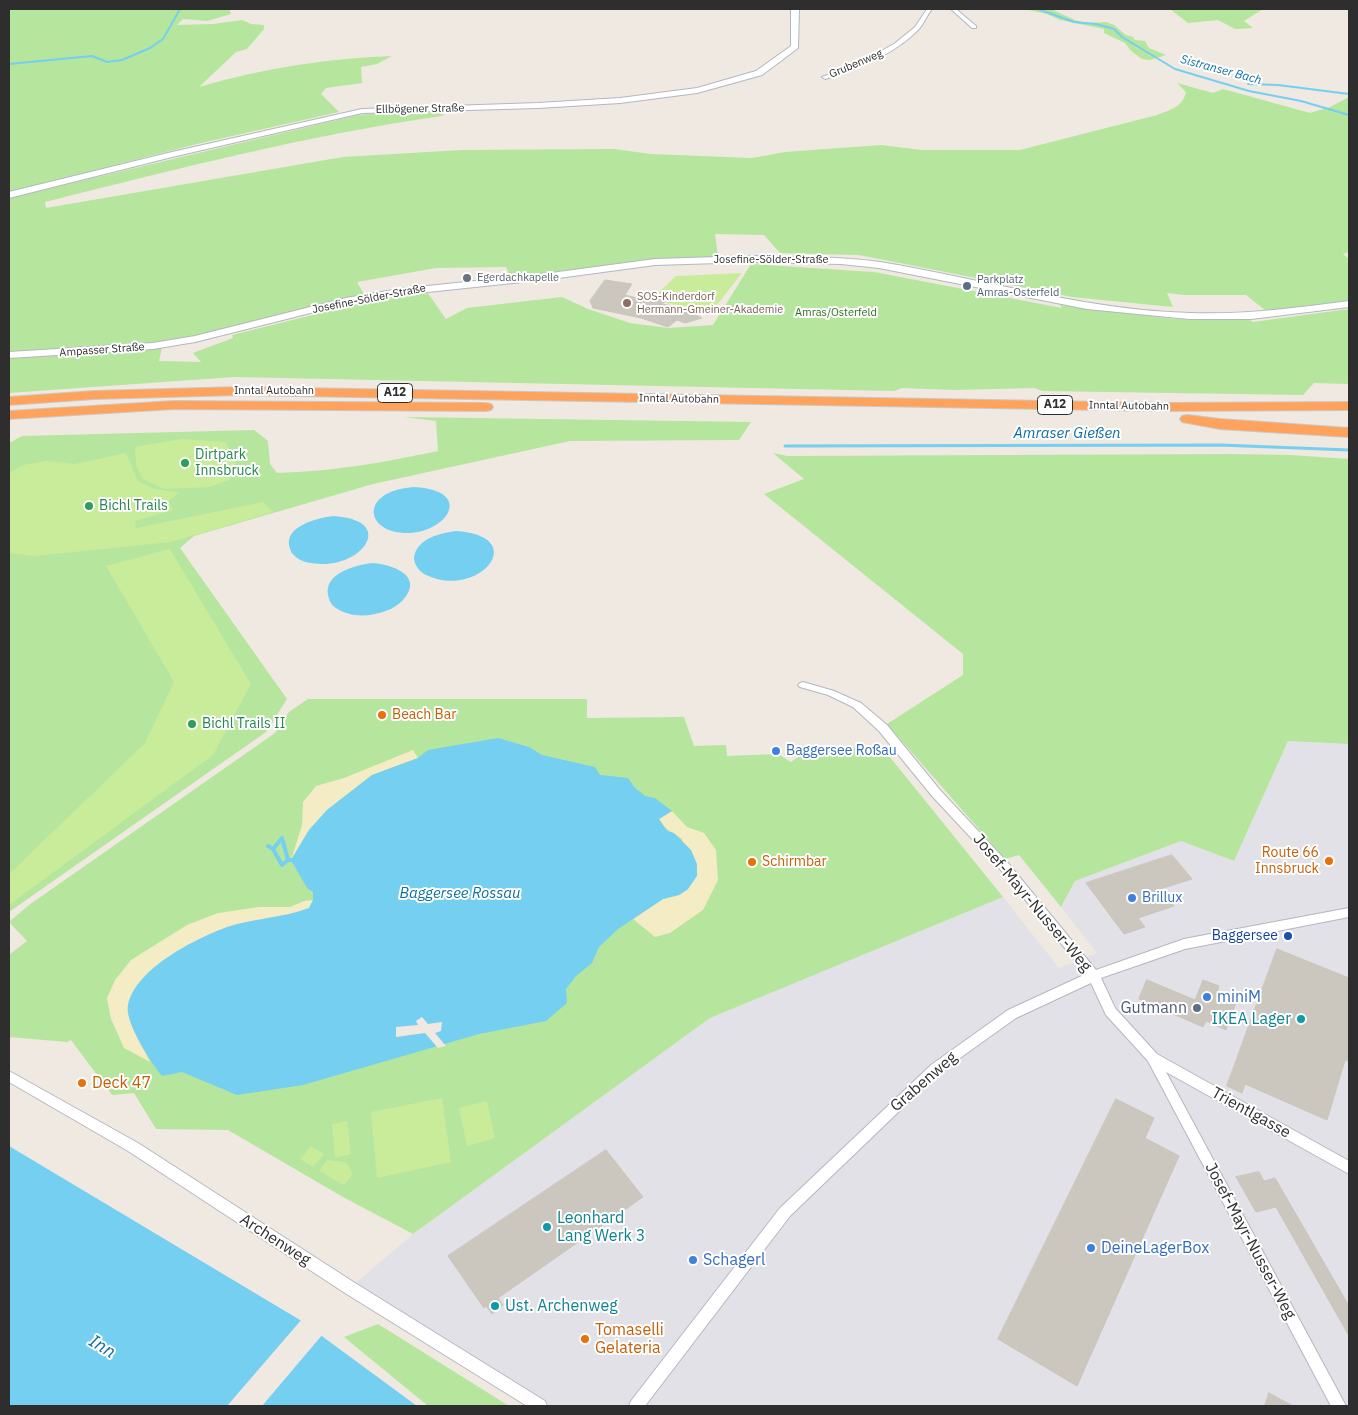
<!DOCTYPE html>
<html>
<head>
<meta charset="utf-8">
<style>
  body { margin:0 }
  #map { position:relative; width:1358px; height:1415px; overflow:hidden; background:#efe9e1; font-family:"IBM Plex Sans",sans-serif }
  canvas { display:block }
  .frame { position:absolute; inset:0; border:10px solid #2e2e2e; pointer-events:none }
</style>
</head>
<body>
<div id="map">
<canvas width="1358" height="1415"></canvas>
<div class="frame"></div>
</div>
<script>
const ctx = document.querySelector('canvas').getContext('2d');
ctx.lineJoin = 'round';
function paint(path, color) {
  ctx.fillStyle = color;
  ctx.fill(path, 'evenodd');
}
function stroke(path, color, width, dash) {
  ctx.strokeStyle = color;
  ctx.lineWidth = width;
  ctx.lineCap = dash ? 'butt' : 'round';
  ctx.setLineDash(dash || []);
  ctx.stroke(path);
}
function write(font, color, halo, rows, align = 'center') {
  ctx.font = font + ' "IBM Plex Sans",sans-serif';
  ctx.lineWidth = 4;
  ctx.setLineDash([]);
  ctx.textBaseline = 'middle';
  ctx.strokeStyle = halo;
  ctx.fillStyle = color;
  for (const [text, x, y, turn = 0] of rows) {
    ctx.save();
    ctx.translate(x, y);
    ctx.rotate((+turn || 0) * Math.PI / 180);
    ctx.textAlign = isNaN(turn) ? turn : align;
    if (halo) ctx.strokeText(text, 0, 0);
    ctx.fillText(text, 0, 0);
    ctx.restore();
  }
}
paint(new Path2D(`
  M 1288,741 L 1349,744 L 1349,1406 L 540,1406 L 350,1288 L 413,1234 L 710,1018 L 1003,897 L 1059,968 L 1097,953 L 1061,907 L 1075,881 L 1181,841 L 1234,861 Z`), '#e3e1e8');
paint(new Path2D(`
  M 9,9 L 229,9 L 231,14 L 207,21 L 183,19 L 177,25 L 213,24 L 242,20 L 251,24 L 264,25 L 264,29 L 247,49 L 236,52 L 199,87 C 261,69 327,58 392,56 L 377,64 L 361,67 L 362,83 L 326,88 L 321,94 L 339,112 L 197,144 L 9,192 Z
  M 1024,9 L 1051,9 L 1075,20 L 1086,23 L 1106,22 L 1114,25 L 1126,35 L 1133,37 L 1135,40 L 1145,41 L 1149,48 L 1166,55 L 1150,60 L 1142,59 L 1131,51 L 1125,43 L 1104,33 L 1104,29 L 1060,20 L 1047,14 Z
  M 1170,9 L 1263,9 L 1244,21 L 1253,28 L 1235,29 L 1218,20 L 1188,23 Z
  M 1177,83 L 1213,93 L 1223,89 L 1310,113 L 1330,107 L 1349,97 L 1349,252 L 1343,254 L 1349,259 L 1349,303 L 1270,314 L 1246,295 L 1184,295 L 1167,293 L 1173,307 L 1072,297 L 859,255 L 780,253 L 764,235 L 715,234 L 718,257 L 626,263 L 510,277 L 506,267 L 436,268 L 357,282 L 365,296 L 163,343 L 159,361 L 201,362 L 193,353 L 233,338 L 232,335 L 353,305 L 427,292 L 446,319 L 467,308 L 562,297 L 588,309 L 630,323 L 668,328 L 713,325 L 751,264 L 874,272 L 1062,308 L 1060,305 L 1175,319 L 1250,320 L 1253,322 L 1349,309 L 1349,384 L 1314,383 L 1303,395 L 1042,391 L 1035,388 L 954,390 L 902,388 L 894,391 L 234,377 L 9,393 L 9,198 L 358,115 L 399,111 L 446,112 L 442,116 C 308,135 177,169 45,202 L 46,208 L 343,157 L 461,150 L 614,149 L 651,154 L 752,158 L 785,152 L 881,145 L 922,150 L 1020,150 L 1157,115 C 1170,110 1183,107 1186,92 Z
  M 404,417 L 751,422 L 739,440 L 570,441 L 373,484 L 194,536 L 180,548 L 287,699 L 266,732 L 9,912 L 9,443 L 22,436 L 254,430 L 268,441 L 270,464 L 277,473 C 335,471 381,463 438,451 L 436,421 Z
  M 773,453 L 787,456 L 1230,454 L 1291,455 L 1349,459 L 1349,744 L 1288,741 L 1234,861 L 1181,841 L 1075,881 L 1061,907 L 1019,855 L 1005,859 L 887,724 L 963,675 L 963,654 L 764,494 L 804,479 Z
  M 308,699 L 587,699 L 587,718 L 684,717 L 694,746 L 726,745 L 727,756 L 778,754 L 791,762 L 808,750 L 869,747 L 885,751 L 1003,897 L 710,1018 L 413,1234 L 343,1197 L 228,1130 L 156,1129 L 134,1093 L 112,1095 L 71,1040 L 67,1042 L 9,1037 L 9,955 L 27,941 L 9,922 L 29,905 L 275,733 L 289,712 Z
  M 378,1324 L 509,1406 L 428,1406 L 344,1337 Z`), '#b6e59e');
paint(new Path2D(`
  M 413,750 L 418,758 L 372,775 L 327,810 L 309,830 L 291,860 L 302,825 L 303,802 L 316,786 L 344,778 Z
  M 672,811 L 687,827 L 704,833 L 716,850 L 718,880 L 703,910 L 670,933 L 655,937 L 633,919 L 663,899 L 679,895 L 688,889 L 682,839 C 672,832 665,830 659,819 Z
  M 313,900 L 309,908 L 292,914 L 266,918 L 132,1026 L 150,1062 L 124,1048 L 111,1019 L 107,998 L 115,980 L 131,960 L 187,925 L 218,913 L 259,907 L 290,907 L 304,901 Z`), '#f3ecc5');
paint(new Path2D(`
  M 742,273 L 713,310 L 666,303 L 670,298 L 655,296 L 676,276 Z
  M 181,439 L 226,442 L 236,462 L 229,480 L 209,487 L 164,489 L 143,479 L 136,465 L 135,447 Z
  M 126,453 L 138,481 L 154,489 L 179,492 L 168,502 L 173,510 L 135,521 L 136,528 L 263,502 L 273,512 L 171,542 L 35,556 L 9,553 L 9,473 L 23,465 L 46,461 L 75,464 Z
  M 170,549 L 251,684 L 213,755 L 9,905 L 9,874 L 145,743 L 174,682 L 106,566 Z
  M 442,1098 L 451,1162 L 377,1178 L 371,1112 Z
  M 487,1101 L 495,1138 L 467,1146 L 459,1108 Z
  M 347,1121 L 351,1154 L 335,1158 L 332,1124 Z
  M 311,1146 L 324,1154 L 313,1167 L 300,1159 Z
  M 327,1160 L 346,1162 L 353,1174 L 344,1185 L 319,1171 Z`), '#c9ec9a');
paint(new Path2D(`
  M 414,487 C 483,491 439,544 392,531 C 375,526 366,510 382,497 C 391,490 403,488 414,487 Z
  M 333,516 C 400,520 360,572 311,563 C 303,562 293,558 290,549 C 282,526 318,518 333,516 Z
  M 456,531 C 532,536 479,600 426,575 C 420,572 414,565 414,558 C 416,538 442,533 456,531 Z
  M 372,563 C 392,564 425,576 403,600 C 388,616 354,621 336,608 C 331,605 329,600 328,595 C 324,573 356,565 372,563 Z
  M 498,738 L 529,747 L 542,755 L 595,767 L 600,775 L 628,778 L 635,788 L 645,796 L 655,798 L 672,811 L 659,819 L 667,831 L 674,833 L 691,850 L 697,864 L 697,876 L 688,889 L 679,895 L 663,899 L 618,929 L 599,947 L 592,963 L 576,976 L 566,989 L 567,1003 L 546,1021 L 479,1034 L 303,1085 L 237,1095 L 182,1072 L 162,1076 C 151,1063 124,1021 128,1005 C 136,968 195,939 227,927 C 254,918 283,918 309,908 L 313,900 L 313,892 L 307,888 L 291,860 L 309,830 L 327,810 L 372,775 L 418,758 L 428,750 Z
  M 9,1146 L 300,1320 L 417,1406 L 9,1406 Z`), '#75cff0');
paint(new Path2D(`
  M 422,1017 L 428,1024 L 442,1022 L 441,1031 L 435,1033 L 446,1046 L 438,1048 L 425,1033 L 396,1037 L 396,1027 L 418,1025 L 416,1021 Z
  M 302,1319 L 323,1334 L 262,1406 L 227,1406 Z`), '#efe9e1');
stroke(new Path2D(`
  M 1038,9 L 1074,22 L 1096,24 L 1114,29 L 1122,37 L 1175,69 L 1249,91 L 1301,101 L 1349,115
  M 9,64 L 92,56 L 107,62 L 122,60 L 150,48 L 163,39 L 180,9
  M 1248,84 L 1278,85 L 1349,94`), '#75cff0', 2);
stroke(new Path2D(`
  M 785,446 L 1220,445 L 1349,450`), '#75cff0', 3);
stroke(new Path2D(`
  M 268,846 L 273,849 L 282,838 L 288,860 L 291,860
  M 273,849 L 282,865 L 288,860`), '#75cff0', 4);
const building = new Path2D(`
  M 605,280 L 632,284 L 625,295 L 649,301 L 655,296 L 670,298 L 662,304 L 683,308 L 702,318 L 685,323 L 677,320 L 668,327 L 641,318 L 593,308 L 590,301 Z
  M 1172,855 L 1192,879 L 1160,889 L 1174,906 L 1138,918 L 1145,927 L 1124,934 L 1086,883 Z
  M 1277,949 L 1349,978 L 1349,1061 L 1345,1060 L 1327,1120 L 1245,1084 L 1242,1093 L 1227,1086 Z
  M 1147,980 L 1195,1000 L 1203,980 L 1219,986 L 1217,992 L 1237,1000 L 1226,1030 L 1206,1021 L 1203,1027 L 1139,999 Z
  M 1116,1099 L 1154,1118 L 1145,1138 L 1179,1156 L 1077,1386 L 998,1339 Z
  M 606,1150 L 643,1197 L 498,1298 L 503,1305 L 492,1314 L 486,1306 L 484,1308 L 448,1256 Z
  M 1259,1172 L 1264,1181 L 1275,1178 L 1349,1306 L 1349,1336 L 1276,1207 L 1256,1212 L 1236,1177 Z
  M 1269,1393 L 1293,1406 L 1265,1406 Z`);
paint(building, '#cbc7bf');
stroke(building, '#cbc5ba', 1);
const minor = new Path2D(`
  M 927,9 L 932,9 C 927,15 924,23 919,29 C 895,54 858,69 825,79 L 822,77 L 860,63 L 894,44 L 915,27 Z
  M 951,9 L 956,9 L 976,26 L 976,28 L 972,28 Z
  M 803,682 L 834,691 L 861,703 L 887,725 L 940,790 L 1008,863 L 1096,970 L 1184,939 L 1349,908 L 1349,917 L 1185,949 L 1101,978 L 1115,1008 L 1157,1054 L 1349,1161 L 1349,1174 L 1166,1072 L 1346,1406 L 1331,1406 L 1148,1061 L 1106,1015 L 1091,983 L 1016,1018 L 939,1073 L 790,1216 L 645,1406 L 629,1406 L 631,1401 L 780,1208 L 931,1065 L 1008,1010 L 1086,974 L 1000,869 L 932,796 L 879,731 L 853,707 L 828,695 L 800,687 L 798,685 L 800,683 Z
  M 9,1071 L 138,1143 L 355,1283 L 545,1401 L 547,1406 L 527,1406 L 345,1293 L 128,1151 L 9,1082 Z`);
const secondary = new Path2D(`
  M 791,9 L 799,9 L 798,48 L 762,75 L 697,93 L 620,103 L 538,108 L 362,113 L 172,157 L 9,198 L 9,192 L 172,152 L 362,109 L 538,103 L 620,98 L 697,88 L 756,71 L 791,46 Z
  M 751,256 C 794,257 837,256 880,262 C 983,279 1085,310 1190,313 C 1244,315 1296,308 1349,301 L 1349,307 L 1251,319 L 1189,319 L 1087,309 L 879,268 L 841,264 L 751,262 L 655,265 L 551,279 L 399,295 L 346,304 L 195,342 L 153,349 L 9,358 L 9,352 L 153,343 L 195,336 L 346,298 L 399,289 L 551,273 L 655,259 Z`);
const motorway = new Path2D(`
  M 239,387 L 1163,403 L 1349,402 L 1349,410 L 1163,411 L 239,395 L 94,399 L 9,405 L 9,397 L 94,391 Z
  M 174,401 L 486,403 L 491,404 L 493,407 L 491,410 L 486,411 L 174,409 L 9,419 L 9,411 Z
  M 1187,415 L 1220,419 L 1349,428 L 1349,437 L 1220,429 L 1182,422 L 1180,419 L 1182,416 Z`);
stroke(minor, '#b4b7c1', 2);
stroke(secondary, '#b4b7c1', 2);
stroke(motorway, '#c9c9c9', 2);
paint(minor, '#fff');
paint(secondary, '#fff');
paint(motorway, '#ffa35c');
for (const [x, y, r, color] of [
  [467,278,5,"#6b7280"],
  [967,286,5,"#5c6f8a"],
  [627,303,5,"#8d6e63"],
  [185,463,5,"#2e9e5b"],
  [89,506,5,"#2e9e5b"],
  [382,715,5,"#e8710a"],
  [192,724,5,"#2e9e5b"],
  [776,751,5,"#3f7fe0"],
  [1329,861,5,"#e8710a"],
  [752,862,5,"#e8710a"],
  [1132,898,5,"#3f7fe0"],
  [1288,936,5,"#1a4fb4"],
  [1207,997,5,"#3f7fe0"],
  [1197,1008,5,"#5c6f8a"],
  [1301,1019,5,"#0f9aa8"],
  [82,1083,5,"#e8710a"],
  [547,1227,5,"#0f9aa8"],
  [1091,1248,5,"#3f7fe0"],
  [693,1260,5,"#3f7fe0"],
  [495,1306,5,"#0f9aa8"],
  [585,1339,5,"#e8710a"]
]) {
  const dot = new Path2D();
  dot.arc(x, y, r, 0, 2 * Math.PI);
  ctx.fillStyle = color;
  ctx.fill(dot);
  stroke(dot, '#fff', 2);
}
write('11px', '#2e2e2e', '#fff', [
  ["Grubenweg",856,64,-23],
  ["Ellbögener Straße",420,109,-1],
  ["Josefine-Sölder-Straße",771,260],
  ["Josefine-Sölder-Straße",369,299,-11],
  ["Ampasser Straße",102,350,-4],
  ["Inntal Autobahn",274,391],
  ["Inntal Autobahn",679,399,1],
  ["Inntal Autobahn",1129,406,1]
]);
write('11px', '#5b616d', '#fff', [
  ["Egerdachkapelle",477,278]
], 'left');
write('11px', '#4e5e75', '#fff', [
  ["Parkplatz",977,280],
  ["Amras-Osterfeld",977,293]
], 'left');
write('11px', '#785e54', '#fff', [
  ["SOS-Kinderdorf",637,297],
  ["Hermann-Gmeiner-Akademie",637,310]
], 'left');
write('11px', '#2c6e1b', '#fff', [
  ["Amras/Osterfeld",836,313]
]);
write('italic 12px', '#0d6fa3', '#fff', [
  ["Sistranser Bach",1221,70,15]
]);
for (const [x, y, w] of [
  [395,393,35],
  [1055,405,35]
]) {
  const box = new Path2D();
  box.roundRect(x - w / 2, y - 9.5, w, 19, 4);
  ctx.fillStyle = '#fff';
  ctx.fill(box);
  stroke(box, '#2e2e2e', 1);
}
write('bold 12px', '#2e2e2e', null, [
  ["A12",395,393],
  ["A12",1055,405]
]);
write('14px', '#27864d', '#fff', [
  ["Dirtpark",195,455],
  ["Innsbruck",195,471],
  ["Bichl Trails",99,506],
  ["Bichl Trails II",202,724]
], 'left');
write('14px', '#c56008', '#fff', [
  ["Beach Bar",392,715],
  ["Route 66",1319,853,"right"],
  ["Innsbruck",1319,869,"right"],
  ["Schirmbar",762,862]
], 'left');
write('14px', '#366cbe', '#fff', [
  ["Baggersee Roßau",786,751],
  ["Brillux",1142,898]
], 'left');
write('14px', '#164399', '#fff', [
  ["Baggersee",1278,936]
], 'right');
write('italic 15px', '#0d6fa3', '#fff', [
  ["Amraser Gießen",1067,434],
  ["Baggersee Rossau",460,894]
]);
write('16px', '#2e2e2e', '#fff', [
  ["Josef-Mayr-Nusser-Weg",1032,903,50],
  ["Grabenweg",924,1082,-41],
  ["Trientlgasse",1251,1113,29],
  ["Archenweg",275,1240,33],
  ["Josef-Mayr-Nusser-Weg",1250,1241,62]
]);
write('16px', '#366cbe', '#fff', [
  ["miniM",1217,997],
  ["DeineLagerBox",1101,1248],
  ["Schagerl",703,1260]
], 'left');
write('16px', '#4e5e75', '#fff', [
  ["Gutmann",1187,1008]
], 'right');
write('16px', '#0d838f', '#fff', [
  ["IKEA Lager",1291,1019,"right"],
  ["Leonhard",557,1218],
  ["Lang Werk 3",557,1236],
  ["Ust. Archenweg",505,1306]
], 'left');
write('16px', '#c56008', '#fff', [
  ["Deck 47",92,1083],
  ["Tomaselli",595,1330],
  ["Gelateria",595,1348]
], 'left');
write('italic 18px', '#0d6fa3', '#fff', [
  ["Inn",102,1347,32]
]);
</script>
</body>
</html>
